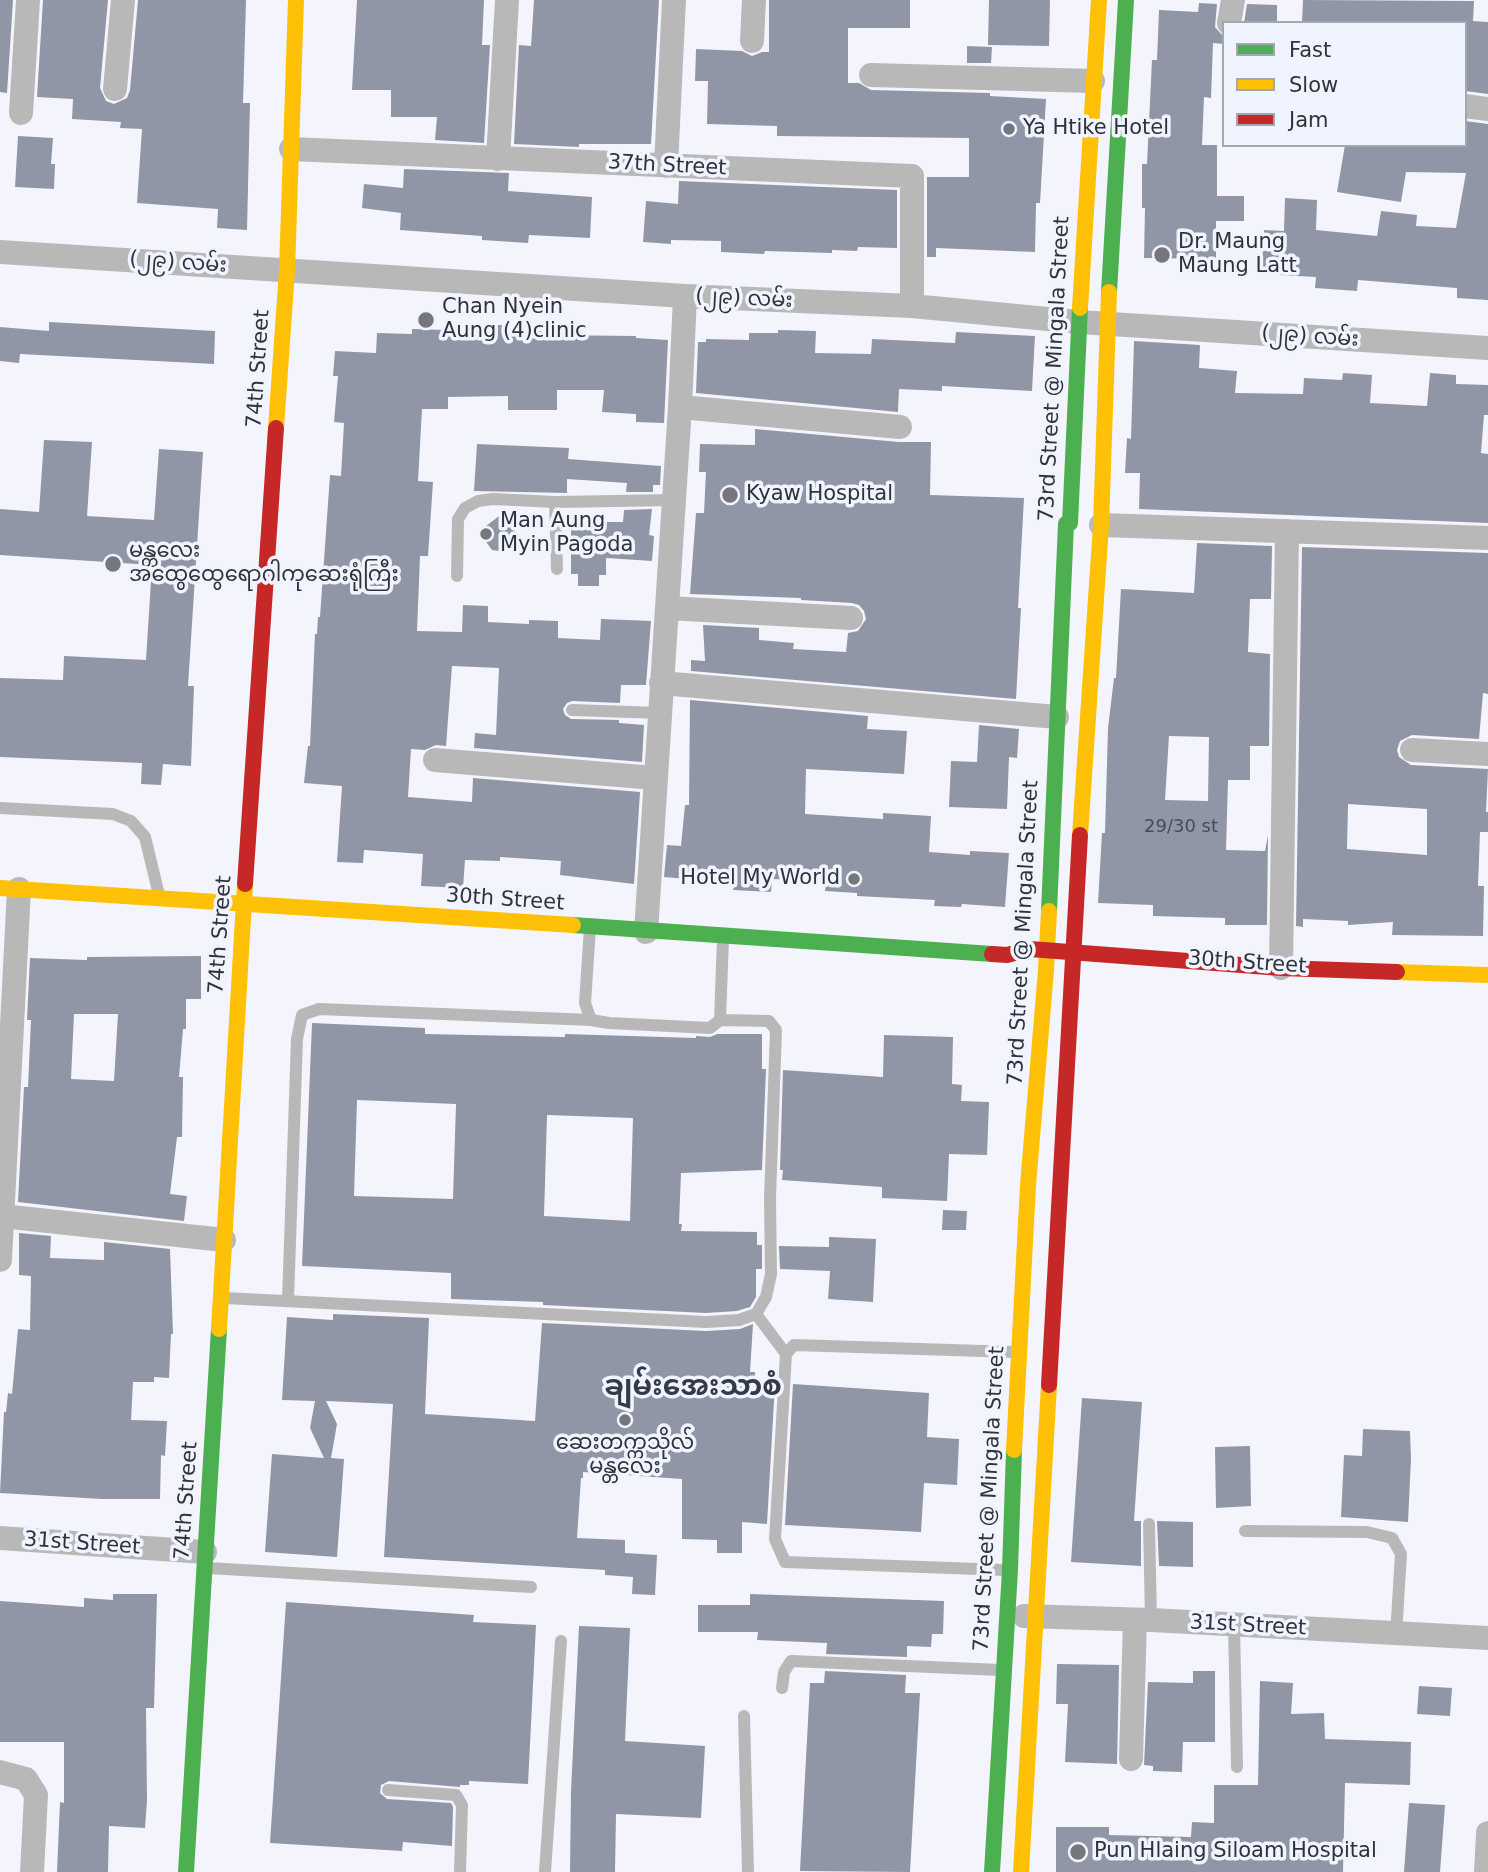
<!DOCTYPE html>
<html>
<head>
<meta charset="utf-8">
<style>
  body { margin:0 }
  #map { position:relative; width:1488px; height:1872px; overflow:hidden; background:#f4f5fc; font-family:"DejaVu Sans",sans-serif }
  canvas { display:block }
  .legend { position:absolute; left:1222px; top:21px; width:245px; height:126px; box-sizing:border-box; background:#f0f4ff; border:2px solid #a3a7b0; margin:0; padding:9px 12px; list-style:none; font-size:21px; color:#303339 }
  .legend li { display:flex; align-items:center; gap:14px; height:35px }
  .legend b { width:35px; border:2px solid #a3a7b0 }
</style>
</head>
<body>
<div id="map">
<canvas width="1488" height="1872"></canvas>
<ul class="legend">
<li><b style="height:9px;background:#4caf50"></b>Fast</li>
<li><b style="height:9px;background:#ffc107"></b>Slow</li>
<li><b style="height:9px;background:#c62828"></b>Jam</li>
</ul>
</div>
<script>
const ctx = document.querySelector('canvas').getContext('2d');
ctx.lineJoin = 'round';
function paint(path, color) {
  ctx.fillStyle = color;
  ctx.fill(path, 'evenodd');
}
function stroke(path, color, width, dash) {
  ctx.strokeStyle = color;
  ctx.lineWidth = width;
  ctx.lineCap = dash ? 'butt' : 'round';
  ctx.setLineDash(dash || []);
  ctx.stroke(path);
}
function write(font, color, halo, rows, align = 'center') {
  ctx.font = font + ' "DejaVu Sans","Noto Sans Myanmar",sans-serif';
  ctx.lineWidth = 7;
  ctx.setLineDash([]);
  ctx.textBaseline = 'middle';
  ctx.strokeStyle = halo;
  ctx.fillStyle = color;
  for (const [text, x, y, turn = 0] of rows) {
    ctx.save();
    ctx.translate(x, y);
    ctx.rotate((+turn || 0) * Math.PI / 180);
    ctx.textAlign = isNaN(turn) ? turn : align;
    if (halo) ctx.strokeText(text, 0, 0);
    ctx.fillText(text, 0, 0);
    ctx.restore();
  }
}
paint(new Path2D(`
  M 0,0 L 13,0 L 7,93 L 0,92 Z
  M 43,0 L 108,0 L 100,88 L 106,101 L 114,104 L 127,98 L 130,90 L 138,0 L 246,0 L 243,103 L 250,103 L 247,230 L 217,228 L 218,209 L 137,203 L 142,129 L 120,128 L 121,122 L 72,119 L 73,99 L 37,97 Z
  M 357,0 L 484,0 L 482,45 L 490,45 L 484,143 L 435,140 L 437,117 L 391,117 L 391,90 L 352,90 Z
  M 534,0 L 659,0 L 651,144 L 579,144 L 579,147 L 514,144 L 519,45 L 531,46 Z
  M 769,0 L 910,0 L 910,28 L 848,28 L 848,83 L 859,83 L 871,90 L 990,93 L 990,96 L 1046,99 L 1040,203 L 1036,203 L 1035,252 L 936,248 L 936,257 L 927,257 L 927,177 L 969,177 L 969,138 L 777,136 L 777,126 L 707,124 L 708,81 L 695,81 L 696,49 L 742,51 L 752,56 L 762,52 L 769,52 Z
  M 989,0 L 1050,0 L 1049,46 L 988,45 Z
  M 1303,0 L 1474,1 L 1473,21 L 1488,22 L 1488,94 L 1465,91 L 1465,23 L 1302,23 Z
  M 1199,3 L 1217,4 L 1215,27 L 1223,36 L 1223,44 L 1213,43 L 1211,98 L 1204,97 L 1202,145 L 1217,145 L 1217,196 L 1244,196 L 1244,221 L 1216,221 L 1216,259 L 1144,258 L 1145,208 L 1142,208 L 1142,164 L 1147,164 L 1152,60 L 1157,60 L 1159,10 L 1198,12 Z
  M 1247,4 L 1277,5 L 1277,23 L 1244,23 Z
  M 967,46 L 992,47 L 991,63 L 967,63 Z
  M 1465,121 L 1488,124 L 1488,300 L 1457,298 L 1457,288 L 1358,280 L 1357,291 L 1315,288 L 1316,277 L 1261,274 L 1264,230 L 1284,231 L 1285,198 L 1317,200 L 1316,230 L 1377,236 L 1381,211 L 1417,215 L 1416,226 L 1456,228 L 1466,173 L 1406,172 L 1401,202 L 1337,192 L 1345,145 L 1465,145 Z
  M 18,136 L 53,138 L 51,164 L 55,164 L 54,189 L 15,187 Z
  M 404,169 L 509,173 L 508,191 L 592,197 L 590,238 L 529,235 L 528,243 L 482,240 L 482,236 L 400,230 L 401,213 L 362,208 L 364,184 L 403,188 Z
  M 679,181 L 897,190 L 897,248 L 858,247 L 857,251 L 832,250 L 832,253 L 765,251 L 764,254 L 721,252 L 721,241 L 671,240 L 671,244 L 643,242 L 646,201 L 678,204 Z
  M 49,322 L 215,331 L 214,364 L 20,354 L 19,363 L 0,361 L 0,327 L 49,331 Z
  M 505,325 L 505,331 L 550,331 L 549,335 L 636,336 L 636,338 L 668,340 L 664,423 L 636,422 L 636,414 L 602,412 L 604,390 L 557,390 L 557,410 L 508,410 L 508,396 L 448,397 L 448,409 L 422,409 L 418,481 L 433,482 L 428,556 L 420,556 L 417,631 L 462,632 L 463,605 L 488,606 L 488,622 L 529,624 L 529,620 L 558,621 L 558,638 L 600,640 L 601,619 L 651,621 L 646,685 L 621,685 L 620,703 L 572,701 L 567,703 L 563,709 L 565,715 L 571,719 L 619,720 L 619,723 L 644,725 L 642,762 L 474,748 L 475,733 L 496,735 L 499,668 L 452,666 L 446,746 L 436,745 L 425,750 L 411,749 L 408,797 L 472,802 L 473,778 L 640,792 L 634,884 L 560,875 L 561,861 L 500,857 L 500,861 L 465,860 L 463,888 L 421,886 L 423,854 L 364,850 L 363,863 L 337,862 L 342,786 L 304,783 L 308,746 L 310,746 L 315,634 L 317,634 L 318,617 L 320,617 L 330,475 L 341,476 L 344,423 L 334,422 L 338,376 L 333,376 L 335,351 L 376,353 L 377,333 L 412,334 L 412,329 L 449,330 L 449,326 Z
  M 778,330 L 816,331 L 815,353 L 871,354 L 872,339 L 955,343 L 956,332 L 1035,336 L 1032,391 L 942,386 L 942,391 L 899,389 L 898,412 L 696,393 L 698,342 L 706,342 L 706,339 L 749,340 L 749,333 L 778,333 Z
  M 1134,341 L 1200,345 L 1199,368 L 1237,371 L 1235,393 L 1303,394 L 1304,378 L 1342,380 L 1343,373 L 1372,375 L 1370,403 L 1427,406 L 1430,373 L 1456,375 L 1456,384 L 1488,385 L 1488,415 L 1484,415 L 1481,453 L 1488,454 L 1488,523 L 1139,509 L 1140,473 L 1125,473 L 1127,438 L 1131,439 Z
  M 755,429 L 899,442 L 931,442 L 930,495 L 1024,498 L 1018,608 L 1021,608 L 1016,699 L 691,671 L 691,660 L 705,661 L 703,625 L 759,628 L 759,640 L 794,643 L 793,649 L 846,652 L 848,633 L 858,631 L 866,619 L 864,611 L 859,605 L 852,603 L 801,600 L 801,598 L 690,594 L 696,513 L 704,513 L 706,472 L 699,472 L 700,444 L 755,445 Z
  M 44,440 L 92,442 L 87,516 L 154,520 L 159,449 L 203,452 L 188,686 L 194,686 L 191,766 L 163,764 L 161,785 L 141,784 L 142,763 L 0,757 L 0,678 L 63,680 L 64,656 L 146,660 L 152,565 L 0,555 L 0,509 L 39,512 Z
  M 477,444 L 569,448 L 568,459 L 661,466 L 660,485 L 653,485 L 653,492 L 626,492 L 627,483 L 567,479 L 567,493 L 474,491 Z
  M 652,509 L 649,535 L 654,536 L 652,561 L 606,558 L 606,575 L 599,575 L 599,586 L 578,586 L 578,574 L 571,574 L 571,522 L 623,522 L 624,510 Z
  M 499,516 L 512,525 L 515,532 L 512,545 L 499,551 L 492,550 L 484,539 L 486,526 Z
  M 1197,543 L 1272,546 L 1271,599 L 1250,599 L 1248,652 L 1270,654 L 1269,746 L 1250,746 L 1250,780 L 1228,780 L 1226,850 L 1265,851 L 1268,835 L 1267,925 L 1225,925 L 1225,918 L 1153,916 L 1153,905 L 1098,903 L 1102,833 L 1105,833 L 1108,728 L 1114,678 L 1116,678 L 1121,589 L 1194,593 ZM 1169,736 L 1209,737 L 1208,801 L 1165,800 Z
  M 1302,547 L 1488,553 L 1488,694 L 1483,693 L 1479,739 L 1412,735 L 1400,741 L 1397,750 L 1399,757 L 1411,765 L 1488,769 L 1486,812 L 1488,812 L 1488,832 L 1480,832 L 1478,886 L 1484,886 L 1483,936 L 1392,935 L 1393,922 L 1348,925 L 1348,921 L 1303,919 L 1303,927 L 1296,926 ZM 1348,804 L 1427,809 L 1427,855 L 1347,849 Z
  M 690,700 L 868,716 L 867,729 L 907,731 L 904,774 L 806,769 L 805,814 L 883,819 L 883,813 L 931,816 L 929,852 L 970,855 L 970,851 L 1009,853 L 1005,907 L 962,904 L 961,907 L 934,906 L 935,900 L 857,896 L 857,893 L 825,891 L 826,881 L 772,879 L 771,892 L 733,890 L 734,883 L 664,877 L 667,845 L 681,846 L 685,805 L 689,805 Z
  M 979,725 L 1019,729 L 1017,758 L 1009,757 L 1007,809 L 949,807 L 951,761 L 977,762 Z
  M 201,956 L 201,999 L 186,999 L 186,1029 L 183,1029 L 179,1077 L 183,1077 L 182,1137 L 177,1137 L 170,1194 L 187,1196 L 184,1221 L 18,1202 L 24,1087 L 28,1087 L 31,1020 L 27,1020 L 30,958 L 87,960 L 87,957 ZM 74,1014 L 118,1014 L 114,1081 L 71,1079 Z
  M 312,1023 L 425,1028 L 425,1034 L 565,1037 L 565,1034 L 696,1038 L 696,1036 L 710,1037 L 717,1034 L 762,1034 L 762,1069 L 766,1069 L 762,1170 L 681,1173 L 679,1224 L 682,1224 L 681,1231 L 757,1232 L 757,1245 L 762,1245 L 762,1269 L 756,1269 L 756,1297 L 750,1307 L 737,1311 L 706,1313 L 543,1305 L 543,1302 L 451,1299 L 451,1273 L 302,1266 ZM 357,1100 L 456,1104 L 453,1199 L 354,1196 ZM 547,1115 L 633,1118 L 630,1221 L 544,1216 Z
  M 884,1035 L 953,1037 L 952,1084 L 962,1085 L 961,1101 L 989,1102 L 987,1155 L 949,1154 L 947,1201 L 882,1198 L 882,1187 L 782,1180 L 783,1170 L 780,1170 L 783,1070 L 883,1077 Z
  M 943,1210 L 967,1211 L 966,1230 L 942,1230 Z
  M 19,1233 L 51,1236 L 50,1258 L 104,1260 L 104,1242 L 170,1249 L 173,1334 L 171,1334 L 169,1378 L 154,1377 L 154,1382 L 133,1382 L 131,1420 L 167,1421 L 165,1456 L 161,1455 L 160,1499 L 102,1499 L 0,1493 L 4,1412 L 6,1412 L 8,1393 L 12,1394 L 18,1329 L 30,1330 L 31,1276 L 19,1275 Z
  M 829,1237 L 876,1239 L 873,1302 L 828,1299 L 830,1271 L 780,1269 L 779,1246 L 829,1247 Z
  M 333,1314 L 429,1318 L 425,1414 L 535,1421 L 542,1323 L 706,1331 L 740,1329 L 753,1324 L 750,1372 L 755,1372 L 755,1382 L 775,1383 L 767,1524 L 742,1522 L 742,1553 L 717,1553 L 717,1540 L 682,1539 L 682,1479 L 583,1472 L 583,1478 L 581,1478 L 577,1538 L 625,1540 L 625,1553 L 657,1555 L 655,1595 L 632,1594 L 633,1577 L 605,1575 L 605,1570 L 384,1557 L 393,1404 L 326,1401 L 337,1424 L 331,1458 L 344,1459 L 337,1557 L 265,1552 L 272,1454 L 324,1458 L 310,1428 L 315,1401 L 282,1400 L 287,1317 L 333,1320 Z
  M 793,1384 L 929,1393 L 927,1437 L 959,1439 L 957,1485 L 924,1483 L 921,1532 L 785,1525 Z
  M 1082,1398 L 1142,1402 L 1134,1521 L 1141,1521 L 1141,1566 L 1071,1562 Z
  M 1363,1429 L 1410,1431 L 1411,1459 L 1408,1522 L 1341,1517 L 1344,1455 L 1362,1456 Z
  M 1250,1446 L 1251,1506 L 1216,1508 L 1215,1447 Z
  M 1157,1521 L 1193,1522 L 1193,1567 L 1159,1566 Z
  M 113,1594 L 157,1594 L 154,1708 L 146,1708 L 147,1801 L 145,1828 L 109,1826 L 108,1872 L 57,1872 L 60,1802 L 64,1803 L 64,1742 L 0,1742 L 0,1601 L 84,1607 L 84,1598 L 113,1600 Z
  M 750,1594 L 944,1601 L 943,1634 L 932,1634 L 931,1647 L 907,1646 L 907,1657 L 826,1654 L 827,1643 L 757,1640 L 758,1632 L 698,1632 L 698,1605 L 750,1605 Z
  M 286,1602 L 474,1615 L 473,1622 L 536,1625 L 528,1784 L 469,1781 L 469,1785 L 460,1785 L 460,1787 L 389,1781 L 381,1785 L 380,1793 L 387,1799 L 451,1803 L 453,1807 L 452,1846 L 403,1842 L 402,1851 L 270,1843 Z
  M 579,1626 L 630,1628 L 625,1741 L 705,1746 L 701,1818 L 616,1814 L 615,1872 L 570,1872 L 571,1791 Z
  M 1057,1664 L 1119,1665 L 1117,1764 L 1065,1762 L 1068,1704 L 1056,1704 Z
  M 825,1671 L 906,1675 L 905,1693 L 920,1693 L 910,1872 L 800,1871 L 810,1683 L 824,1683 Z
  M 1193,1671 L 1215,1671 L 1215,1742 L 1183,1742 L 1182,1772 L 1153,1771 L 1153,1766 L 1144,1765 L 1148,1682 L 1193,1683 Z
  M 1260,1681 L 1293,1683 L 1291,1714 L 1324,1713 L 1325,1739 L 1411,1742 L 1410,1785 L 1345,1783 L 1343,1872 L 1056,1872 L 1056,1827 L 1109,1827 L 1109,1835 L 1191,1837 L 1192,1822 L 1214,1823 L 1214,1785 L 1258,1785 Z
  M 1419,1686 L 1452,1688 L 1450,1716 L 1417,1714 Z
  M 1409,1803 L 1445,1805 L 1440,1872 L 1404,1872 Z`), '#9096a6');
stroke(new Path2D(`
  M 555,502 L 557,569
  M 457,576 L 458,519 L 465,508 L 478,501 L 493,499 L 555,502 L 674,500
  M 572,710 L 660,713
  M 0,808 L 113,814 L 131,821 L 145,837 L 159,895
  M 590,928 L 585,1003 L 591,1020 L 609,1023 L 710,1028 L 720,1020 L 723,938
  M 224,1298 L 706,1322 L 739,1320 L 756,1314 L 766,1297 L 771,1274 L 770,1198 L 776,1030 L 769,1021 L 720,1020
  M 288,1300 L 297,1039 L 302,1015 L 319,1009 L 591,1020
  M 756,1314 L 786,1354
  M 1149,1524 L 1151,1620
  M 1245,1531 L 1367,1532 L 1392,1538 L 1401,1554 L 1396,1635
  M 208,1568 L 531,1587
  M 1006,1570 L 785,1562 L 775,1539 L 786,1354 L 794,1345 L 1014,1352
  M 1234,1625 L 1237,1767
  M 782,1688 L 784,1672 L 791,1661 L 1000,1670
  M 744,1716 L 748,1872
  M 388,1790 L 456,1795 L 462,1805 L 460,1872
  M 545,1872 L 561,1641`), '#b9b8b9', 12);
stroke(new Path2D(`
  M 1229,23 L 1233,0
  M 752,41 L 754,0
  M 871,75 L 1093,81
  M 115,89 L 123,0
  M 1465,106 L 1488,109
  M 21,113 L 28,0
  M 291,149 L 912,176 L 912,306
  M 498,159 L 507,0
  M 666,166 L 674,0
  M 0,252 L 685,296 L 912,306 L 1079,322 L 1488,348
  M 680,407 L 900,427
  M 1101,525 L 1488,538
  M 667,608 L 851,618
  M 661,683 L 1057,717
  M 1412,750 L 1488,754
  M 435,760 L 655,778
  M 646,932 L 680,407 L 685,296
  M 1281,968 L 1287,531
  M 2,1216 L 224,1240
  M 0,1260 L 19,889
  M 0,1538 L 205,1552
  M 1024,1616 L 1151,1620 L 1488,1638
  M 1131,1759 L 1135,1620
  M 0,1772 L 26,1779 L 36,1795 L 32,1872
  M 1486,1872 L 1488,1833`), '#b9b8b9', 24);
stroke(new Path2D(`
  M 1109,292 L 1126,0
  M 1049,911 L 1066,524 L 1070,523 L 1080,308
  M 573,925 L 992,954
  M 186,1872 L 219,1329
  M 992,1872 L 1010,1570 L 1014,1450`), '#4caf50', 16);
stroke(new Path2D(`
  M 1080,308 L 1099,0
  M 276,428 L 287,270 L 296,0
  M 1080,835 L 1101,525 L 1109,292
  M 0,888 L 573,925
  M 1397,972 L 1488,975
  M 219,1329 L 245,884
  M 1014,1450 L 1028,1185 L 1046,970 L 1049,911
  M 1021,1872 L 1049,1385`), '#ffc107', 16);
stroke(new Path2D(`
  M 245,884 L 276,428
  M 992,954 L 1007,955 L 1030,949 L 1281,968 L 1397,972
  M 1049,1385 L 1080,835`), '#c62828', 16);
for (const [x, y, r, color] of [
  [1009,129,7,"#75777d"],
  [1162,255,9,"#75777d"],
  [426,320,9,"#75777d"],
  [730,495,9,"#75777d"],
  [486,534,7,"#75777d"],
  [113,564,9,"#75777d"],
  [854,879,7,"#75777d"],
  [625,1420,7,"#75777d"],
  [1078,1852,9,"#75777d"]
]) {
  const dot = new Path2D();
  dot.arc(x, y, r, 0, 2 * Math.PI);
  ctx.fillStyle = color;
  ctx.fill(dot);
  stroke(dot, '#f0f4ff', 2.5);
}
write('18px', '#484c54', null, [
  ["29/30 st",1181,827]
]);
write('21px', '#303339', '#f0f4ff', [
  ["Ya Htike Hotel",1023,129],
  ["Dr. Maung",1178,243],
  ["Maung Latt",1178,267],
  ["Chan Nyein",442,308],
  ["Aung (4)clinic",442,332],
  ["Kyaw Hospital",746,495],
  ["Man Aung",500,522],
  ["Myin Pagoda",500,546],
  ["မန္တလေး",129,552],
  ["အထွေထွေရောဂါကုဆေးရုံကြီး",129,576],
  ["Hotel My World",840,879,"right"],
  ["ဆေးတက္ကသိုလ်",625,1444,"center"],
  ["မန္တလေး",625,1468,"center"],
  ["Pun Hlaing Siloam Hospital",1094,1852]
], 'left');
write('21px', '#303339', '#f0f4ff', [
  ["37th Street",667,166,3],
  ["(၂၉) လမ်း",178,263,4],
  ["(၂၉) လမ်း",744,299,3],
  ["(၂၉) လမ်း",1310,337,4],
  ["74th Street",259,369,-86],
  ["73rd Street @ Mingala Street",1055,369,-87],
  ["30th Street",505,900,4],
  ["73rd Street @ Mingala Street",1024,933,-87],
  ["74th Street",221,935,-86],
  ["30th Street",1247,963,4],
  ["73rd Street @ Mingala Street",990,1499,-87],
  ["74th Street",187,1501,-86],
  ["31st Street",82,1544,4],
  ["31st Street",1248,1626,3]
]);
write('bold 28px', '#343a47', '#f0f4ff', [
  ["ချမ်းအေးသာစံ",693,1388]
]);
</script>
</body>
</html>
